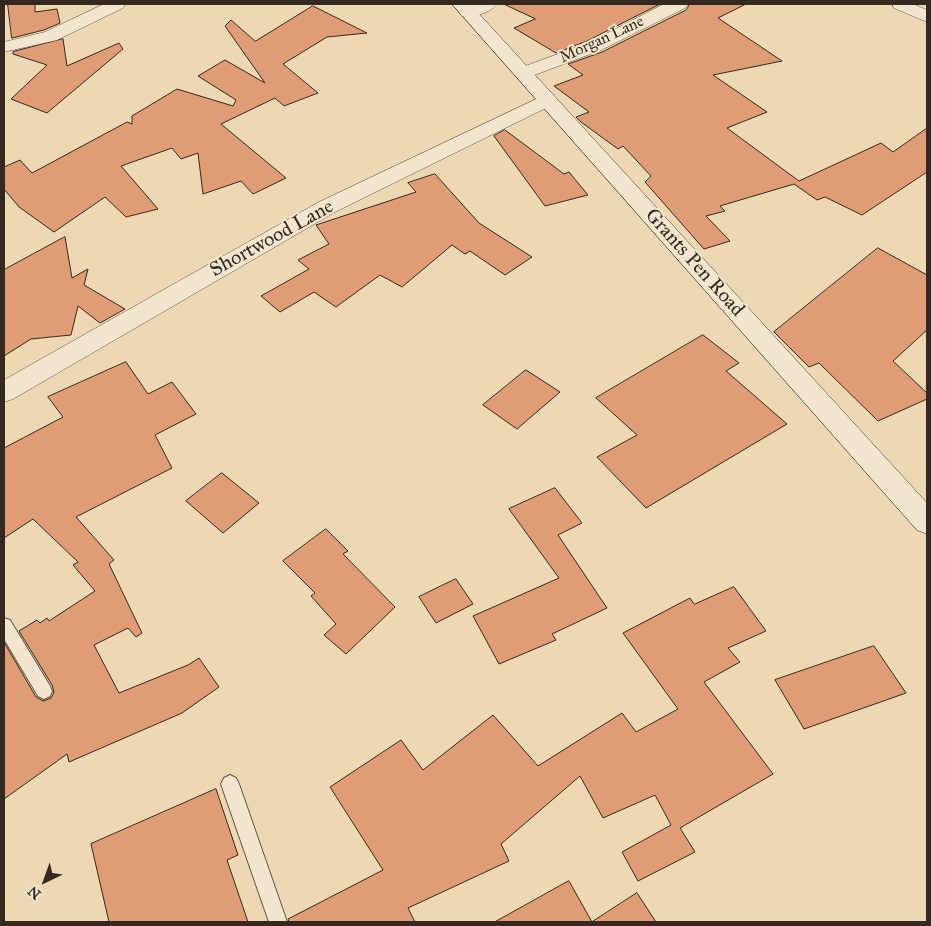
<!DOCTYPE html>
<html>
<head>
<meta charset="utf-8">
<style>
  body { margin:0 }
  #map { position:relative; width:931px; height:926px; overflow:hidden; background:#edd8b3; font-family:"IM FELL Great Primer",serif }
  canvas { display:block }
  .frame { position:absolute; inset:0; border:5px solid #35291f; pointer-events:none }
  .north { position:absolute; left:20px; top:856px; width:50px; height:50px; -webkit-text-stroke:4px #f3e6ce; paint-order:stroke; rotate:222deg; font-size:14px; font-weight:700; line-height:20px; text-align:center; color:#35291f }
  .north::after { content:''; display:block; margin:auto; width:18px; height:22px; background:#35291f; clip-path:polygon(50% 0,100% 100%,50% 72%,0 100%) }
</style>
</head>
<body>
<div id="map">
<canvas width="931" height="926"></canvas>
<div class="frame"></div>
<div class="north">N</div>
</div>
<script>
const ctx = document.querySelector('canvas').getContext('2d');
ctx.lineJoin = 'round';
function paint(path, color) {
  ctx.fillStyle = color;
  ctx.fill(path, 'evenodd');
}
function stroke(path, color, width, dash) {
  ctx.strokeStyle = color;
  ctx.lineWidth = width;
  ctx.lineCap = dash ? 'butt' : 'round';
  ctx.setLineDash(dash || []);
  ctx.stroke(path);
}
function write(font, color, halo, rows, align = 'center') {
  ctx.font = font + ' "IM FELL Great Primer",serif';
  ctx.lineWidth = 4;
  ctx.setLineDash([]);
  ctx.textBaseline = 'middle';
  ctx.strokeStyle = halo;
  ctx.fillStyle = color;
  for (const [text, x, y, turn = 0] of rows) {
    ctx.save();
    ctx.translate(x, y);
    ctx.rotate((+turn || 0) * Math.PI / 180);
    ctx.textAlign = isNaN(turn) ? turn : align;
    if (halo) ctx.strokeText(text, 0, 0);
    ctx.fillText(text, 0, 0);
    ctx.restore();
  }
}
const building = new Path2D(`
  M 8,4 L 35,4 L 35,12 L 57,9 L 60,23 L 44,30 L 12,38 Z
  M 504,4 L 660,4 L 587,41 L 556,53 L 514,28 L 535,19 Z
  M 690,4 L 746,4 L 718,18 L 782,61 L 713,75 L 767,112 L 727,128 L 799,181 L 881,143 L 893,152 L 927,128 L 927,172 L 862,215 L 825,197 L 817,200 L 794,184 L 720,206 L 725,211 L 706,216 L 730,241 L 704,249 L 645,182 L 651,176 L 623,146 L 618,149 L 581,122 L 576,117 L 589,112 L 554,86 L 583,75 L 568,64 L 602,52 L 686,10 Z
  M 313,6 L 367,33 L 327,37 L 283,64 L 318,93 L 284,106 L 275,98 L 221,124 L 286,178 L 253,194 L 241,181 L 203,194 L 198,153 L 181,159 L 172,148 L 121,166 L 158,209 L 126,217 L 105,197 L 54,232 L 19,207 L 4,189 L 4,167 L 20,160 L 32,173 L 127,122 L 132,124 L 132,116 L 177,89 L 233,106 L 236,100 L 198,76 L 225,60 L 265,83 L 225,26 L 231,20 L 255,41 Z
  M 63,39 L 67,66 L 119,43 L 123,49 L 47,113 L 11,99 L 47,65 L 13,54 L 13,52 Z
  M 505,130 L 564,174 L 569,172 L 588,195 L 545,206 L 494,136 Z
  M 435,174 L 479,223 L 532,257 L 505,275 L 470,251 L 465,254 L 452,245 L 402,287 L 380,275 L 336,307 L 314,292 L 280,312 L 261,296 L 309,269 L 298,260 L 329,244 L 316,225 L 416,192 L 408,183 Z
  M 65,237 L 72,278 L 88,269 L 84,285 L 125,309 L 100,323 L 78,306 L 71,335 L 31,339 L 4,356 L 4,270 Z
  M 878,248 L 927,275 L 927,330 L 893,361 L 927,393 L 927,399 L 878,421 L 819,363 L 809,367 L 774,332 Z
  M 703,335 L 739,363 L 726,371 L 787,424 L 646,508 L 597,457 L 637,435 L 596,398 Z
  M 126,362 L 148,394 L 172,382 L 196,414 L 155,435 L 172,468 L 76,517 L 114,560 L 109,564 L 142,633 L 136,637 L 128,628 L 94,645 L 119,693 L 188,665 L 199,658 L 219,687 L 182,713 L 69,762 L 67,754 L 4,799 L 4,642 L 36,697 L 43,701 L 51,698 L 54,692 L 52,685 L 19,631 L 37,620 L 40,623 L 47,618 L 49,621 L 95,591 L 73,565 L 78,562 L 33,519 L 4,538 L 4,448 L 63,417 L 48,397 Z
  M 526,370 L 560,392 L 517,429 L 483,405 Z
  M 222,473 L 259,503 L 223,533 L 186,501 Z
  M 555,488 L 582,523 L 558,535 L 607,608 L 552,634 L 556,640 L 499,664 L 473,616 L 559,578 L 509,509 Z
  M 326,529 L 348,551 L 343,554 L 395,607 L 346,654 L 324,635 L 336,624 L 311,596 L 315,593 L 283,561 Z
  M 456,579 L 473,604 L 436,623 L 419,597 Z
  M 734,587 L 766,631 L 728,648 L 740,662 L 704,682 L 773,774 L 680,828 L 695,852 L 638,881 L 622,852 L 671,825 L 655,795 L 603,818 L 580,776 L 501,844 L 509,861 L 408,908 L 415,922 L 289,922 L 288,919 L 383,870 L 330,787 L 401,740 L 423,770 L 493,715 L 538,766 L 622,713 L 636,732 L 678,709 L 623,633 L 690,598 L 694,604 Z
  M 874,646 L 906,693 L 804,729 L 775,680 Z
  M 216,789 L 238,855 L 227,860 L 248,922 L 109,922 L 91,844 Z
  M 569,881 L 592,922 L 495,922 Z
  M 637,893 L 656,922 L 592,922 Z`);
paint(building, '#df9c75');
stroke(building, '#35291f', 1);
const lane = new Path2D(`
  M 4,618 L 10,620 L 50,686 L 52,691 L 50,696 L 44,699 L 38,696 L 4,639 Z
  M 230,775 L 236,778 L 239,784 L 287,922 L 269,922 L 221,784 L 224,778 Z`);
const street = new Path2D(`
  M 104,4 L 126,4 L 123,8 L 57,40 L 4,52 L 4,42 L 45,32 Z
  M 473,4 L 497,4 C 491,13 472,18 462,16 L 459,12 L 462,8 Z
  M 664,4 L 688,4 L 685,8 L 601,50 L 524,79 L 517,77 L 515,73 L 517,69 L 588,43 Z
  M 892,4 L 913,4 L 927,10 L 927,22 L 894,8 Z
  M 547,94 L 554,96 L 557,100 L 554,104 L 335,212 L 13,399 L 4,402 L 4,380 L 319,202 Z`);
const secondary = new Path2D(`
  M 452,4 L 470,4 L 927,503 L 927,534 L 917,530 Z`);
stroke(lane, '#635544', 2);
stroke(street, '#635544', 1);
stroke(secondary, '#35291f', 1);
paint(lane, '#f3e6ce');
paint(street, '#f3e6ce');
paint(secondary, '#f3e6ce');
write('16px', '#35291f', '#f3e6ce', [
  ["Morgan Lane",602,40,-25]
]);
write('20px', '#35291f', '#f3e6ce', [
  ["Shortwood Lane",272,239,-29],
  ["Grants Pen Road",694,263,48]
]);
</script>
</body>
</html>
